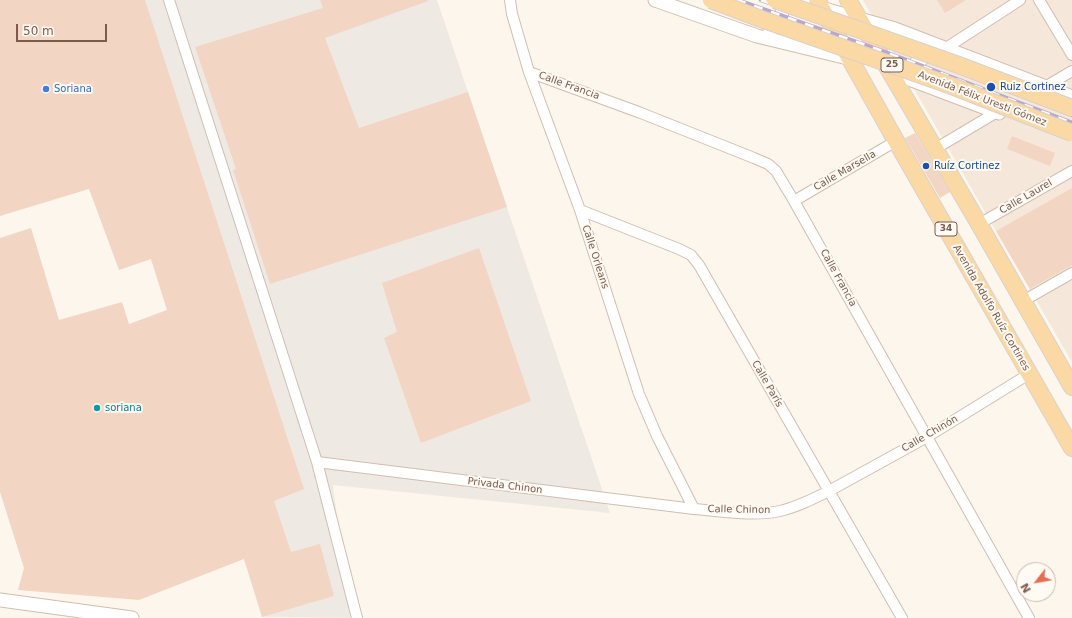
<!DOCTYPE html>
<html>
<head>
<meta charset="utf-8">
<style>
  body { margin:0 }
  #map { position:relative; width:1072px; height:618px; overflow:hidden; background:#fdf6ec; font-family:"DejaVu Sans",sans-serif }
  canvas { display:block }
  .north { position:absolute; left:1016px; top:562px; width:40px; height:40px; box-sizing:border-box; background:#fffaf3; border:1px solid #cabbb1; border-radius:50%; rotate:239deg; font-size:11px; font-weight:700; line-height:16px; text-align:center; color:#7a5c4d }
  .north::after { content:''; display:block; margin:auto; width:14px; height:18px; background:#e76f51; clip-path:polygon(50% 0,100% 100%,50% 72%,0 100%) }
  .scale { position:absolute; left:16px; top:24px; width:91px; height:18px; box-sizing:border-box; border:2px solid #7a5c4d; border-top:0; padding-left:5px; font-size:12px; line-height:14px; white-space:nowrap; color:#7a5c4d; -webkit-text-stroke:3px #fffaf3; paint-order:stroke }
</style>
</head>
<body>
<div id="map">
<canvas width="1072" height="618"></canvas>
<div class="north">N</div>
<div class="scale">50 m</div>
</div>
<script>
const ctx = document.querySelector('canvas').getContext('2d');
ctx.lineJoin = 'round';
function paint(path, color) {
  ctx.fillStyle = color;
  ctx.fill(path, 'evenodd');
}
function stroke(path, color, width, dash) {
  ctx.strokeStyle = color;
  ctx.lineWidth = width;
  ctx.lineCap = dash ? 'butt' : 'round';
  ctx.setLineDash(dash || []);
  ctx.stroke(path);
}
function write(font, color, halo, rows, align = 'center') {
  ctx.font = font + ' "DejaVu Sans",sans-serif';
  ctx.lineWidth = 4;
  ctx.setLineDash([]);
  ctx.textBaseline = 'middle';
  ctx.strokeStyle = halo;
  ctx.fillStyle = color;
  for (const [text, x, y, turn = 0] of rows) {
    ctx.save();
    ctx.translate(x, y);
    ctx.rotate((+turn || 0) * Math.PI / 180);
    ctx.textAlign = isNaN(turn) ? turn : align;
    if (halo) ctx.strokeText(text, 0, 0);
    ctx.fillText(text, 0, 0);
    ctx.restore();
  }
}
paint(new Path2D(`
  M 863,0 L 1072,0 L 1072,362 L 996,231 Z`), '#f5e8da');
paint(new Path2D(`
  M 71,0 L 437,0 L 610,513 L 333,485 L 350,618 L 262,617 Z`), '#efe9e4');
paint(new Path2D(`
  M 0,0 L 145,0 L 304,489 L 274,501 L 291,552 L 320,544 L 334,596 L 262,617 L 244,559 L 139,600 L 18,590 L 24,568 L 0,492 L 0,238 L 31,228 L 59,320 L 122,302 L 129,324 L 167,310 L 151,259 L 119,270 L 89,189 L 0,216 Z
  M 320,0 L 427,0 L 428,1 L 325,38 L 359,128 L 468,92 L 507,207 L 270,284 L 233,170 L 236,169 L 195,47 L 323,8 Z
  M 937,0 L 966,0 L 945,13 Z
  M 915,133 L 950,192 L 940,198 L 905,138 Z
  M 1012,136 L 1055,153 L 1050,166 L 1007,149 Z
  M 1072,188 L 1072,265 L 1030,289 L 996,231 Z
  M 479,248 L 531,401 L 421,443 L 384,338 L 397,332 L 382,283 Z`), '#f3d5c3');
const minor = new Path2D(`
  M 169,0 L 317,462 L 357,618
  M 510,0 L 512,14 L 529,72 L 580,210 L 639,394 L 657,436 L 694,509
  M 1039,0 L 1072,55
  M 946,48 L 1020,0
  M 529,72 L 641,113 L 754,158 L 768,164 L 776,171 L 794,201 L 1029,618
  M 1045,87 L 1072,71
  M 935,149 L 997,112
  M 794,201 L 896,141
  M 580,210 L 679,249 L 691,255 L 699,265 L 902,618
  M 979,224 L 1072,171
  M 1023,301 L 1072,273
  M 317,462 L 694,509 C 722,511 753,517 780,511 C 797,507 813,499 829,491 L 927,437 L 1029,374`);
const tertiary = new Path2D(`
  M 655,0 L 757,36 L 856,60
  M 799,0 L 831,11 L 895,29 L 1072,97
  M 770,31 C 781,24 784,12 782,0
  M 901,76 L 999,113
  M 917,80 L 914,74 L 915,64 L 924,57 L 935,52
  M 0,600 L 132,618`);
const primary = new Path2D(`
  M 817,0 L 896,141 L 1072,448
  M 848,0 L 979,224 L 1072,387`);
stroke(minor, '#d1beb0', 12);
stroke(tertiary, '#d1beb0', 15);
stroke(primary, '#dad1cd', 18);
stroke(minor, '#fff', 10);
stroke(tertiary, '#fff', 13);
stroke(primary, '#fbd9a5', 16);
const rail = new Path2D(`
  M 737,0 L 885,52 L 1072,123
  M 761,0 L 921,57 L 1072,115`);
stroke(rail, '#b9a8c9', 4.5);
stroke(rail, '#fffaf3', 3, [9]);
const primaryBridge = new Path2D(`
  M 711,0 L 761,19 L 949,85 L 1072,133
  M 775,0 L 956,64 L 1072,108`);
stroke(primaryBridge, '#dad1cd', 18, []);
stroke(primaryBridge, '#fbd9a5', 16);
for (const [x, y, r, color] of [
  [991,87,5,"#1a4fb4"],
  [46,89,4,"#3f7fe0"],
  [926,166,4,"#1a4fb4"],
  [97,408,4,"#0f9aa8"]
]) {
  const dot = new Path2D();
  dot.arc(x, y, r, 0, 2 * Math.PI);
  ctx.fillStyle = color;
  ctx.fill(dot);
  stroke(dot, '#fffaf3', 1.5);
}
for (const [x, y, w] of [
  [892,65,22],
  [946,229,22]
]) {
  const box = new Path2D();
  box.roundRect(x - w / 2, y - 7, w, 14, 3);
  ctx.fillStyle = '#fffaf3';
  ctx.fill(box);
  stroke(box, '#7a5c4d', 1);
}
write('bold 9px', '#7a5c4d', null, [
  ["25",892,65],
  ["34",946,229]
]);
write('10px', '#7a5c4d', '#fffaf3', [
  ["Calle Francia",569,86,20],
  ["Avenida Félix Uresti Gómez",982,99,21],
  ["Calle Marsella",845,171,-30],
  ["Calle Laurel",1026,197,-30],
  ["Calle Orleans",595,257,72],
  ["Calle Francia",838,278,61],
  ["Avenida Adolfo Ruíz Cortines",991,308,60],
  ["Calle París",767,384,60],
  ["Calle Chinón",930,434,-30],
  ["Privada Chinon",505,486,7],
  ["Calle Chinon",739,510,1]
]);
write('10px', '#164399', '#fffaf3', [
  ["Ruiz Cortinez",1000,87],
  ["Ruíz Cortinez",934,166]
], 'left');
write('10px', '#366cbe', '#fffaf3', [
  ["Soriana",54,89]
], 'left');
write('10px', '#0d838f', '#fffaf3', [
  ["soriana",105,408]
], 'left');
</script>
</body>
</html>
